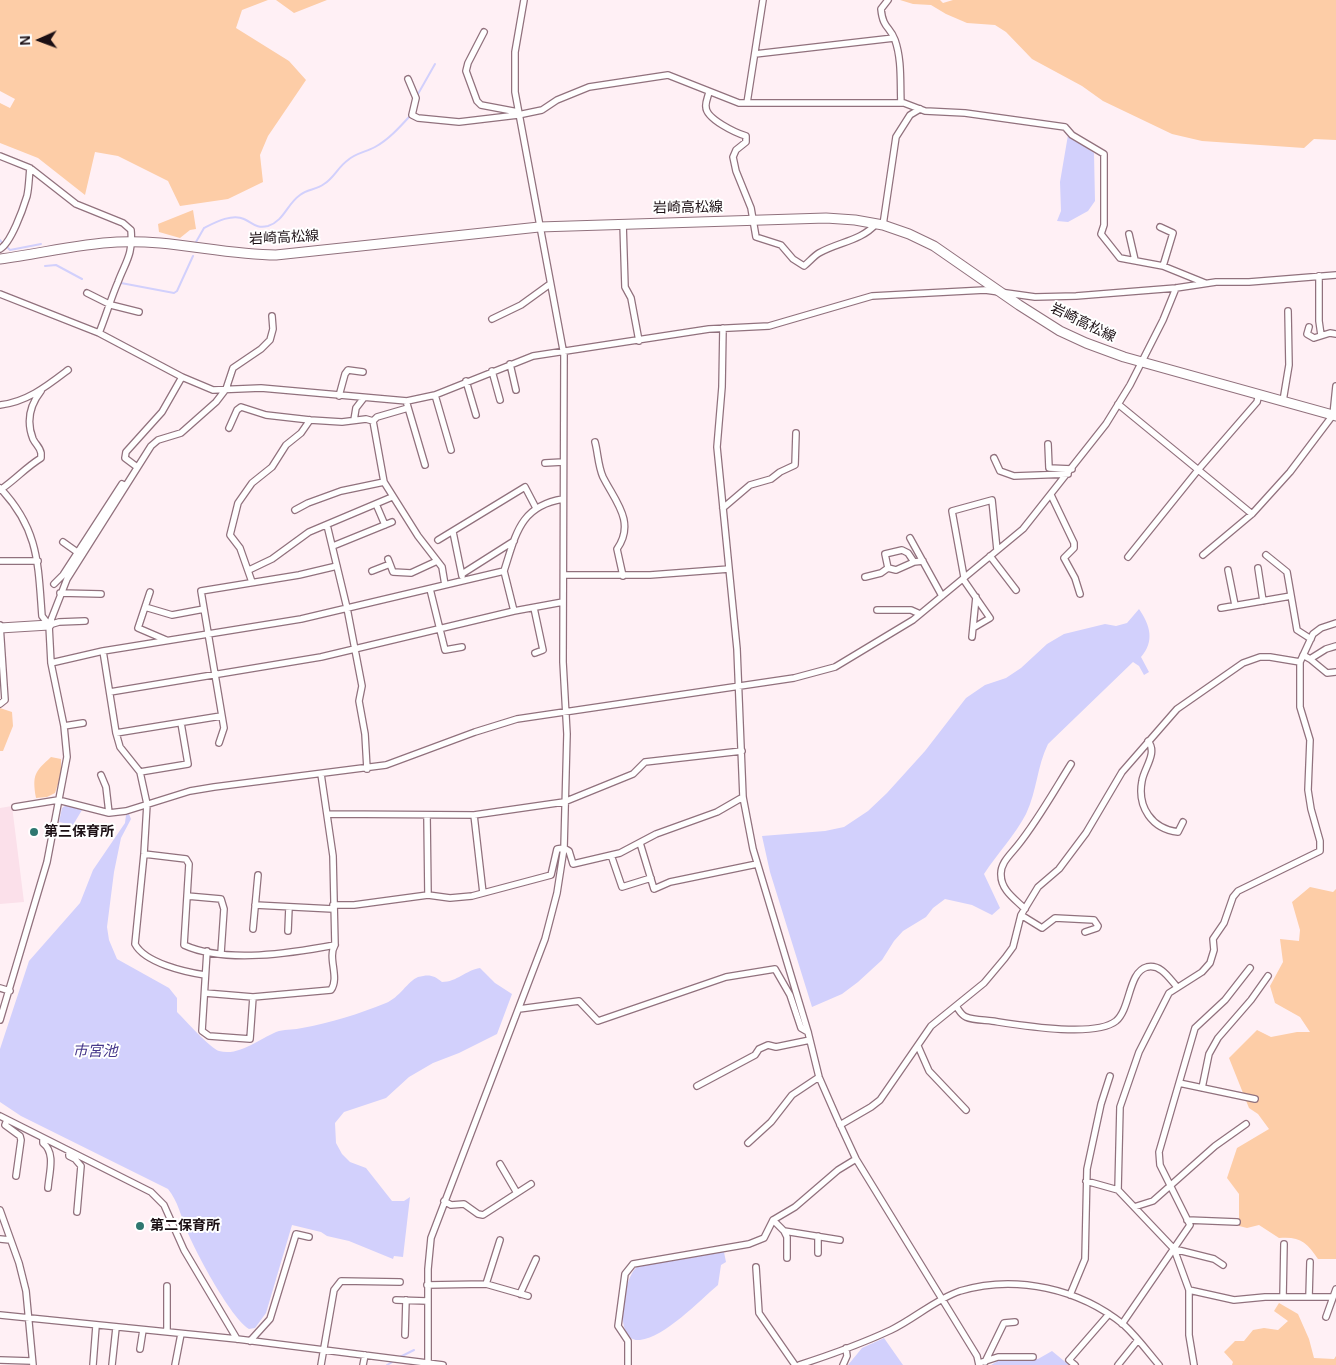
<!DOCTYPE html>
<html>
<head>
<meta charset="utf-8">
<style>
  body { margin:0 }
  #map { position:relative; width:1336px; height:1365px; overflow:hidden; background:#fff0f5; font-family:Helvetica,sans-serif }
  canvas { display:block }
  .north { position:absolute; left:15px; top:15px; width:50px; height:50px; -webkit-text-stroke:4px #fff; paint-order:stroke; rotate:268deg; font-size:14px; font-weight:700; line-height:20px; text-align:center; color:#1b0f14 }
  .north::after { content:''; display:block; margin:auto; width:18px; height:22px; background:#1b0f14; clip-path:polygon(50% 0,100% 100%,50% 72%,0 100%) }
</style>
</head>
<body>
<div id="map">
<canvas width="1336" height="1365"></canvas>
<div class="north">N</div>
</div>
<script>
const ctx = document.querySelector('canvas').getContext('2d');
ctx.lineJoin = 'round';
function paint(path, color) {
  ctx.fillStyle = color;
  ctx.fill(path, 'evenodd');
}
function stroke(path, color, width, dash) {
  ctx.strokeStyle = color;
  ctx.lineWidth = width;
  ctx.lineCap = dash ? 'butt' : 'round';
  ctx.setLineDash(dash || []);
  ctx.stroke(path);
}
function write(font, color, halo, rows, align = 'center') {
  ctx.font = font + ' Helvetica,"Noto Sans JP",sans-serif';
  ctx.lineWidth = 4;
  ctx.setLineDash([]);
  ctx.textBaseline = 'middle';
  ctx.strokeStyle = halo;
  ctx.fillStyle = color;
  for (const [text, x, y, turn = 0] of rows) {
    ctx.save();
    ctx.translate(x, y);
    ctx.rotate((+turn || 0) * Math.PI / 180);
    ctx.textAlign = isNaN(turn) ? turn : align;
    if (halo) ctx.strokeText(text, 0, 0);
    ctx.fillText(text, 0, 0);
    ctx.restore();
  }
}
paint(new Path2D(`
  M 12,806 L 24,902 L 0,904 L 0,808 Z`), '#fbe0ea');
paint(new Path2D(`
  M 0,0 L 268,0 L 242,10 L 236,28 L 289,61 L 306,80 L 268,136 L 260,155 L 263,182 L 228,199 L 180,206 L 168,181 L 118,156 L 95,152 L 85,195 L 38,158 L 0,143 L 0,103 L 10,108 L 15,99 L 0,91 Z
  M 276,0 L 327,0 L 294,13 Z
  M 900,0 L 940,0 L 943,3 L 953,0 L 1336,0 L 1336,140 L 1314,139 L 1304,148 L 1202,141 L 1172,134 L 1103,101 L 1082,86 L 1032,59 L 1006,32 L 995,25 L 967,23 L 946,14 L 931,5 L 913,4 Z
  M 193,210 L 196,229 L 190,230 L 180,238 L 159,232 L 158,224 Z
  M 0,708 L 12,712 L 13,726 L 3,751 L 0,751 Z
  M 51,757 L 61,759 L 61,775 L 55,793 L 47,797 L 36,798 C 32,774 35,772 51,757 Z
  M 1310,887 L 1333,892 L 1336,889 L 1336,1259 L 1318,1259 C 1307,1242 1299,1236 1279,1238 L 1259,1225 L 1247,1228 L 1239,1226 L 1239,1194 L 1227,1178 L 1237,1148 L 1269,1129 L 1258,1114 L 1249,1108 L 1229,1058 L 1257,1030 L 1271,1037 L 1297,1032 L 1310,1032 L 1300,1017 L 1275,1003 L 1270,986 L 1283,962 L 1280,939 L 1299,941 L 1300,930 L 1292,902 Z
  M 1279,1303 L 1298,1314 L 1309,1339 L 1314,1358 L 1334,1359 L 1336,1356 L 1336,1365 L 1232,1365 L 1233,1362 L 1224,1352 L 1235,1341 L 1244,1341 L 1253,1330 L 1264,1328 L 1278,1330 L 1288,1321 L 1274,1311 Z`), '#fdcda7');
paint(new Path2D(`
  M 1068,135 L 1094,153 L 1095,201 L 1088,211 L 1068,222 L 1057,221 L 1061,211 L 1060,182 Z
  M 1139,609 C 1150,625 1155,641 1141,657 L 1149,672 L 1144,675 L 1139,666 L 1133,662 L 1048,744 C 1037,766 1037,791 1026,814 C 1015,835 997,854 984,874 L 1000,908 L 992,915 L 972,905 L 945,899 L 933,908 L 926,917 L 903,931 L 894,941 L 882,960 L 858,982 L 842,994 L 812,1007 L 770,872 L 762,836 L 825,831 L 844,827 L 868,811 L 887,793 L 925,751 L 966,698 L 985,685 L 1006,678 L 1021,668 L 1047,644 L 1064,634 L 1105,624 L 1116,626 L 1127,623 Z
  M 66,805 L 82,810 L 73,825 L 59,822 L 62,808 Z
  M 129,814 L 131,819 L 121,838 L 114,872 L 107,927 L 109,940 L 117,959 L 169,988 L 177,998 L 177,1012 C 185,1020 210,1048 219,1051 C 240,1057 261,1037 279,1031 C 287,1029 295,1030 302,1028 C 330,1023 359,1014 386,1003 C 399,998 408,981 418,977 C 429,974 434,975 442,982 C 457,982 466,970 480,968 L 495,983 L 512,994 L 497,1034 L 459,1053 L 433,1063 L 409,1077 L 386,1098 L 344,1112 L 335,1123 L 336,1143 L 342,1154 L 350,1162 L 366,1168 L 392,1201 L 404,1201 L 410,1197 L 403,1257 L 394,1256 L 393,1259 L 349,1241 L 327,1236 L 321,1232 L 292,1225 L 266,1313 L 255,1328 L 249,1329 C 231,1318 196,1253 187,1231 C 181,1217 178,1201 168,1189 L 21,1116 L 0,1102 L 0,1049 L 29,961 L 80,903 L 93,870 L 125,823 L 126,815 Z
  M 724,1252 L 726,1262 L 721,1265 L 718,1285 C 699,1301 665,1337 640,1340 C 612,1343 623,1276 638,1266 Z
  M 884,1338 L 903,1365 L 848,1365 L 862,1348 Z
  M 1052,1351 L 1069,1365 L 991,1365 L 1001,1359 L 1038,1359 Z`), '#d2d0fc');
stroke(new Path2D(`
  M 418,94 L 435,64
  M 0,240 L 3,244
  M 196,242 L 204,228 C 214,223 232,213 244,219 C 253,223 256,229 268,226 C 284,221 287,204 300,195 C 307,189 316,190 324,184 C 334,178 338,167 348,160 C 356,153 366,152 375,147 C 388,140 399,128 409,117
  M 7,247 L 10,250 L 41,244
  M 45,266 L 56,265 L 82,279
  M 121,283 L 174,293 L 177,291 L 193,256
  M 400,1357 L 414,1350
  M 387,1365 L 394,1361`), '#d2d0fc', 2);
const street = new Path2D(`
  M 888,0 L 881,9 C 883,29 890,26 895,40 C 902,60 900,82 901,103
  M 484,32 L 468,63 L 466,71 L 477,101 L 481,105 L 518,112
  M 755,54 L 894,38
  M 408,79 L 416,98 L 412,115 L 418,118 L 459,122 L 518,115 L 542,110 L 557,100 L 589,87 L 668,75 L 739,103 L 904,103 L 925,111 L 965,113 L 1065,127 L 1072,135 L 1104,154 L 1104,225 L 1101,234 L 1120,258 L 1163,266 L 1205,283
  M 709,92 C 708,97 705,103 706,107 C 706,119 736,133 746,136 L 746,142 L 736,150 L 733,157 L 736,171 L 751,208 L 756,237 L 781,245 L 793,259 L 804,266 C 809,262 814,256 819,253 C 838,242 861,241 876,224
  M 747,103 L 763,0
  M 0,156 L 30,168 L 76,204 L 123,223 L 131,230 C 133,255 126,261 118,282 C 111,298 106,316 99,333
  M 623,223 L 625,287 L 631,298 L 639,341
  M 883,225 L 896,137 L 910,115 L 920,109
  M 1160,227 L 1173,233 L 1163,266
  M 1129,234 L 1135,260
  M 0,249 C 11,243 23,209 27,196 C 29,187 29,177 30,168
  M 1319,276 L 1319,321 L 1321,335
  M 87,293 L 111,305 L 139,312
  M 0,294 L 99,333 L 182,377 L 213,390 L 261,388 L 407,401 L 435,395 L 533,356 L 709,329 L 769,326 L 872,296 L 985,290 L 1035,297 L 1076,296 L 1176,288 L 1216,282 L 1249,282 L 1336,275
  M 492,319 L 521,305 L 550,284
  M 1309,327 L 1307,334 L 1314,338 L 1330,333 L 1336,334
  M 723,328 L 722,387 L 717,447 L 737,649 L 743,797 L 753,849 L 808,1032 L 819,1077 L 837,1118 L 856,1159 L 977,1356 L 979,1365
  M 510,364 L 516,390
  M 492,371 L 500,400
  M 466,381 L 476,415
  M 435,395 L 451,450
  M 339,396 L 345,374 L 348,370 L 363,372
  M 1283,401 L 1289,365 L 1288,311
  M 407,404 L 425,465
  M 1118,404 L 1252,514
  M 0,405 C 27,402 47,386 68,370
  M 408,408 L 377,417 L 373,421 L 384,482 L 418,536 L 442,567 L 445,585
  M 354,420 L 356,408 L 363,399
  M 229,428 L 237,410 L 241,407 L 266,415 L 310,420 L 342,422 L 366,419 L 373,421
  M 595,442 C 598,453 598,466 603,477 C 615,501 636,522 617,549 L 623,576
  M 1048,444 L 1049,468 L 1072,469
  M 994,458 L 1000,471 L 1014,476 L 1068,474
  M 545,463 L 563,462
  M 137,467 L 125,458 L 126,452 L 162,412 L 182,377
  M 0,488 C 39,529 38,564 42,616 L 49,625 L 59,622 L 85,621
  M 0,490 C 15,480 25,468 41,458 L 41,453 C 40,447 36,445 33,439 C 26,421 30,405 41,391
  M 1051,495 L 1074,543 L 1074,548 L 1064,558 L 1075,578 L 1080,594
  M 376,504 L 385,525
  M 723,508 L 750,485 L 771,479 L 780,472 L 795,465 L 796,433
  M 295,510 L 308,503 L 341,491 L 384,482
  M 327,525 L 347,608 L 362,686 L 359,701 L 365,734 L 367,769
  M 453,532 L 462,576
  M 910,538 L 942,596
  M 438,540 L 525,487 L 536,508
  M 63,542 L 77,552
  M 333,546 L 392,522
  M 1203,555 L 1252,514 L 1290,472 L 1333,415 L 1336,386
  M 1266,555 L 1287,572 L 1297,630 L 1311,639
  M 990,556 L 1016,590
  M 1128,557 L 1198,470 L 1257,402 L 1259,394
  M 388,559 L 393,572 L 411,573 L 437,561
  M 0,561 L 38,561
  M 888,568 L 885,554 L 902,550 L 908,553 L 914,562
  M 1258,568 L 1263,601
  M 249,570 L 272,559 L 309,532 L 392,497
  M 1228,570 L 1235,605
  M 372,571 L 390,564
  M 504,571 L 514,611
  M 462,574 L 514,541
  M 564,575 L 650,575 L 729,569
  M 865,577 L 881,573 L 888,568 L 896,570 L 914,562 L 923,561
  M 964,577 L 952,511 L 992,500 L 997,550
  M 963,579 L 990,618 L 973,628
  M 252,582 L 240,548 L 230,535 L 238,503 L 252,483 L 272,467 L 286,445 L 301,433 L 310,420
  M 54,584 L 63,575 L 122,484 L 125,486
  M 430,589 L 445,650 L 462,647
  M 150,592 L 138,628 L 166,640
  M 60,593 L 101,594
  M 145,607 L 172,615 L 204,609
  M 534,608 L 543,650 L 535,653
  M 1221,608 L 1291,596
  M 877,610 L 911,610 L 920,614
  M 0,625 L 5,700 L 0,704
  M 972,637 L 976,597
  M 103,651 L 116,733 L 120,747 L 140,772 L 147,804 L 144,854 L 135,944 C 145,963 185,972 205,975
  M 1303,655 L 1310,659 L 1326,649 L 1336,646
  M 1310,659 L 1327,673 L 1336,672
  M 51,663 L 103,651 L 301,619 L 504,571 C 516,534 520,506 563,499
  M 110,692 L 321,657 L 514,611 L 563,602
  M 64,726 L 83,723
  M 116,733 L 221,716
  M 1148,741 C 1158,753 1144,768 1142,781 C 1137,807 1152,829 1178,832 L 1183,822
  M 219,743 L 224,728 L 201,591 L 299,575 L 337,566
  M 140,772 L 188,764 L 181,723
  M 101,775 L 106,787 L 109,813
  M 15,807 L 58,800 L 109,813 L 126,811 L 190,791 L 214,787 L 386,765 L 475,732 L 517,719 L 794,678 L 835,667 L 913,620 L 1023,529 L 1106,424 L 1130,385 L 1163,320 L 1176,288
  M 327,814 L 474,815 L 564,802 L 633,774 L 645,762 L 742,751
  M 474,815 L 483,893
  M 427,816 L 428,895
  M 640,843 L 654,889 L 670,882 L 757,864
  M 144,854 L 186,859 L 189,864 L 184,945 C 226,964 292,953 335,945 L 333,856 L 321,774
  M 611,855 L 622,887 L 651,878
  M 187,896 L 221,899 L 224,909 L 221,953
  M 255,905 L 333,909
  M 333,905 L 354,905 L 428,895 L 450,898 L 472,896 L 551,875 L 557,849 L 564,848 L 569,851 L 573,864 L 620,853 L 656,834 L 717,812 L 743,797
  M 1025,909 C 1015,899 1001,890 1001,875 C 1000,863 1011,854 1018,845 C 1038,820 1054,791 1071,764
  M 1021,915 L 1042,928 L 1055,918 L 1094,920 L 1098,926 L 1097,928 L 1085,932
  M 253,929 L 258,875
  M 288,931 L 289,907
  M 207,951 L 202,1031 L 209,1036 L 250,1039 L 253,997
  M 0,988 L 10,991
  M 205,993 L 253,997 L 331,990 C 340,977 327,958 335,945
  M 956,1006 C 959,1010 961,1015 966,1017 C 973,1020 984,1020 992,1021 C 1019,1025 1095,1038 1116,1021 C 1131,1008 1128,972 1147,967 C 1161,964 1169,978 1177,987
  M 519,1009 L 579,1001 L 598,1021 L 726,977 L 775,969 L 790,995 L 801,1028 L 808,1032
  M 0,1020 L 47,862 L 67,757 L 64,726 L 51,663 L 49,625 L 67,579 L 151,446 L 158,440 L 181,433 L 216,402 L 226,389 L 233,368 L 261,349 L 270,340 L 273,329 L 272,316
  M 918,1046 L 929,1071 L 966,1110
  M 1179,1083 L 1255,1099
  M 697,1086 L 755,1055 L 759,1049 L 768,1045 L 776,1047 L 810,1040
  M 1202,1088 L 1209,1054 L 1218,1038 L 1251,1000 L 1268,976
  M 0,1116 L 151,1192 L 164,1205 L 184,1250 L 237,1339
  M 7,1120 L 5,1125 L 20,1136 L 21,1140 L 16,1176
  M 840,1125 L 871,1107 L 880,1100 L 931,1026 L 984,983 L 1005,958 L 1013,947 L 1021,915 L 1038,887 L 1059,869 L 1086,833 L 1122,772 L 1177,709 L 1243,663 L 1260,657 L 1270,657 L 1300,662
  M 43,1138 L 43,1143 C 56,1153 49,1173 48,1188
  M 748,1143 L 771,1122 L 792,1095 L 819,1077
  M 69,1151 L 69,1156 L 75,1159 L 81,1166 L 77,1212
  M 500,1164 L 517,1193
  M 1086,1181 L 1118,1190 L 1174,1249 L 1189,1290 L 1189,1335 L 1194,1365
  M 1118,1190 L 1120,1107 L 1139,1052 L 1169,993 L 1202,972 L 1210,963 L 1214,950 L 1213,939 L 1224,923 L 1233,897 L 1238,891 L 1320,851 L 1320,841 L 1311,809 L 1308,790 L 1310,740 L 1300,707 L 1300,662 L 1313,634 L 1321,628 L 1336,623
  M 444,1201 L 451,1205 L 464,1204 L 478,1214 L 483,1215 L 531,1184
  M 1134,1207 L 1153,1201 L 1215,1146 L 1246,1124
  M 0,1210 L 19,1263 L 26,1291 L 33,1365
  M 773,1220 L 784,1231 L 840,1240
  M 1187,1220 L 1237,1222
  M 784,1231 L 787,1237 L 787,1258
  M 818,1236 L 818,1253
  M 0,1239 L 10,1240
  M 1174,1249 L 1214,1259 L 1223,1265
  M 756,1267 L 759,1313 L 795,1365
  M 486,1284 L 500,1240
  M 427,1285 L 486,1284 L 528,1296
  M 1189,1290 L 1234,1300 L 1265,1297 L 1333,1297
  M 520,1294 L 536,1259
  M 1070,1295 L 1085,1259 L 1087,1169 L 1101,1104 L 1110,1076
  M 1283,1297 L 1284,1244
  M 1309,1297 L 1310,1262
  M 396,1300 L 427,1301
  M 0,1315 L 237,1339 L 443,1365
  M 1326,1317 L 1336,1289
  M 1122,1324 L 1190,1225 L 1160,1165 L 1159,1152 L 1195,1028 L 1225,1000 L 1250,968
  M 167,1332 L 167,1286
  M 405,1335 L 406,1300
  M 250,1341 L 270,1319 L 296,1234 L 309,1237
  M 140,1349 L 143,1330
  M 0,1360 L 31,1361
  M 985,1362 L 1004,1323 L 1015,1322
  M 979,1363 L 998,1357 L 1033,1357
  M 93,1365 L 96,1326
  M 112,1365 L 116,1328
  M 175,1365 L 181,1334
  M 321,1365 L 334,1290 L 341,1281 L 400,1282
  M 363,1365 L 365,1355
  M 428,1365 L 428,1269 L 431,1238 L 545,939 L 557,893 L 564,848 L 567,734 L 563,662 L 564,355 L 515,92 L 515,52 L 524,0
  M 628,1365 L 628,1341 L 618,1326 L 625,1274 L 633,1264 L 749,1244 L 764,1238 L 773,1220 L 795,1207 L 838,1170 L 856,1159
  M 799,1365 C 830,1355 861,1344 891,1330 C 914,1319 936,1299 960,1291 C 1016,1274 1080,1289 1124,1325 C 1137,1337 1148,1352 1159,1365
  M 843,1365 L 847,1356 L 846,1348
  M 1075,1365 L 1069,1360 L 1109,1314
  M 1118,1365 L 1138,1340`);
const secondary = new Path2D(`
  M 0,259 C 39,254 77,244 117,242 C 170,239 223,255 276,255 L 539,227 L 826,218 L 855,220 L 883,225 L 909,234 L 934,246 L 1019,305 L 1060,331 L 1086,343 L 1124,357 L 1336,416
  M 0,628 L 49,625`);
stroke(street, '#91717d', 8);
stroke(secondary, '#91717d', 11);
stroke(street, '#fff', 5.5);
stroke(secondary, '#fff', 9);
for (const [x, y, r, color] of [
  [34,832,5,"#2f7770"],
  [140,1226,5,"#2f7770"]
]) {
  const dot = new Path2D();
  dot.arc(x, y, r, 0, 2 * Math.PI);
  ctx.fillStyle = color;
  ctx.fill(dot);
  stroke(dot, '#fff', 2);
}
write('14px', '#1b0f14', '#fff', [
  ["岩崎高松線",688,208,-1],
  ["岩崎高松線",284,238,-3],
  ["岩崎高松線",1083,323,26]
]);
write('bold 14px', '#1b0f14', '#fff', [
  ["第三保育所",44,832],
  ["第二保育所",150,1226]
], 'left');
write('italic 15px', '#46378a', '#fff', [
  ["市宮池",95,1052]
]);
</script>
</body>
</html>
